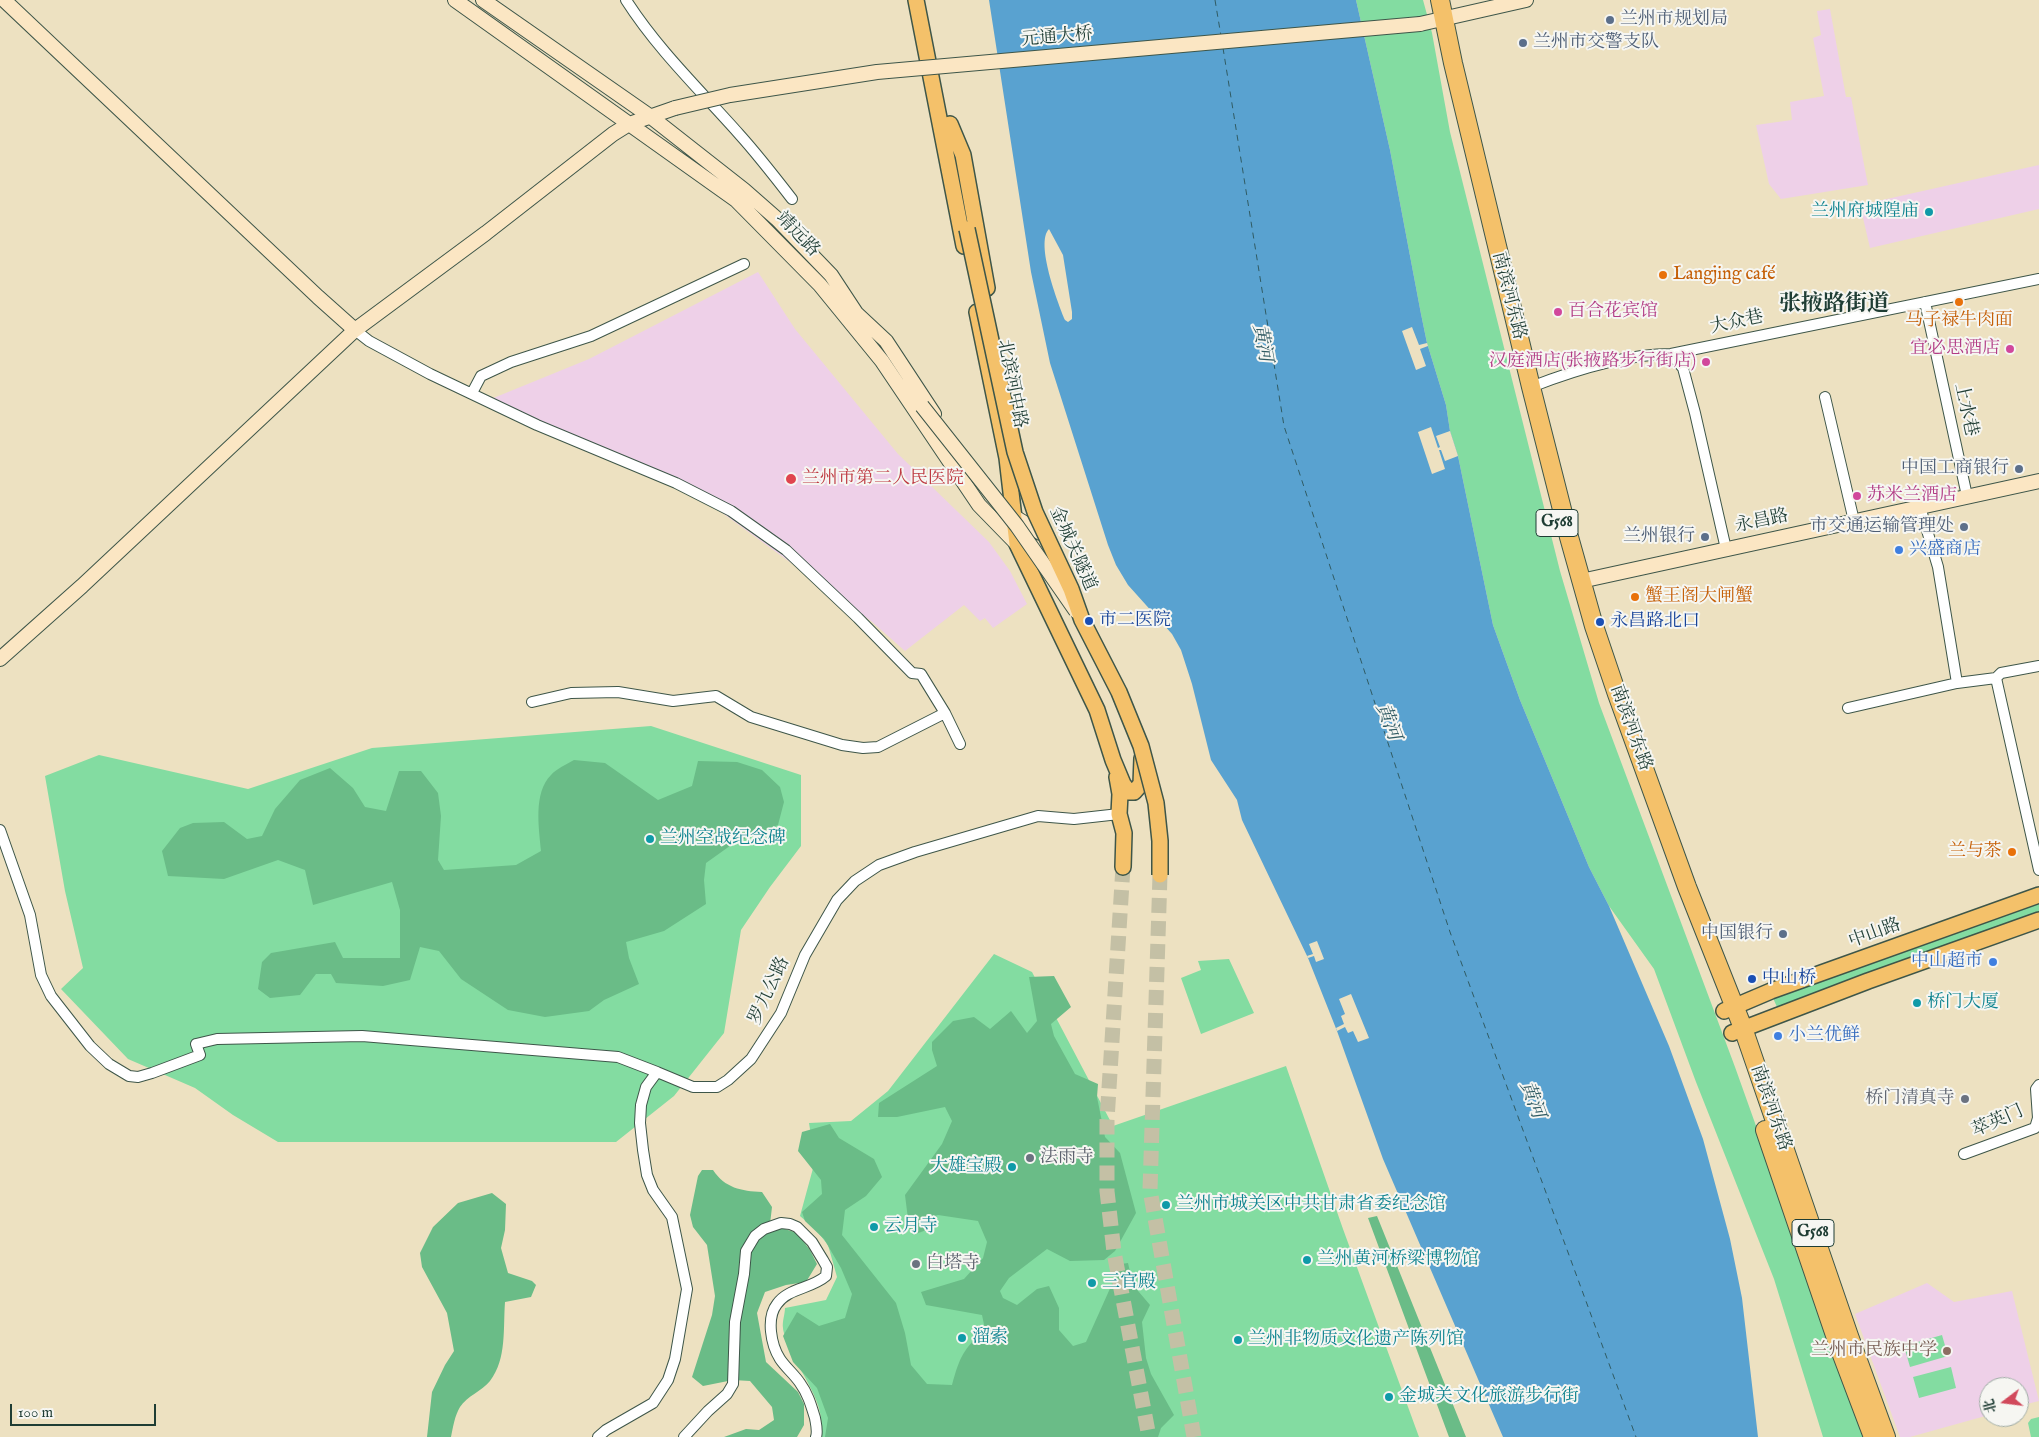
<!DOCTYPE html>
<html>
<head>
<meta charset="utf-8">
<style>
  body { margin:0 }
  #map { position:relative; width:2039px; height:1437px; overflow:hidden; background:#ede1c1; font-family:"IM FELL English","Noto Serif SC",serif }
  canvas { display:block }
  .north { position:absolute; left:1979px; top:1377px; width:50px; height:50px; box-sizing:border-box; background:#f6f6f2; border:1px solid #a0aca6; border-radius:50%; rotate:255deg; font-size:14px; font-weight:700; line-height:20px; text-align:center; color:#1f3d34 }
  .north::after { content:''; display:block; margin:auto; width:18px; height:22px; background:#d1495b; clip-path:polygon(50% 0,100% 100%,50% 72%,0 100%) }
  .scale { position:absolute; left:10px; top:1404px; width:146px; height:22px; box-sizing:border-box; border:2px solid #1f3d34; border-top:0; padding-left:6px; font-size:15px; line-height:18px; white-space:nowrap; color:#1f3d34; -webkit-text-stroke:4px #f6f6f2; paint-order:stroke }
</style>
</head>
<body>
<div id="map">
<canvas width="2039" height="1437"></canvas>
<div class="north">北</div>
<div class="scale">100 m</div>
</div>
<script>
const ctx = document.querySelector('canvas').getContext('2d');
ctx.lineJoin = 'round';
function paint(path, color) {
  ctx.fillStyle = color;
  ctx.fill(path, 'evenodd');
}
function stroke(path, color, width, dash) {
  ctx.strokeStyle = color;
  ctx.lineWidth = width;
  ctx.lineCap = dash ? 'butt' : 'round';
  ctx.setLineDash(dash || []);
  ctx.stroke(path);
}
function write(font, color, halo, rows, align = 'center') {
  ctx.font = font + ' "IM FELL English","Noto Serif SC",serif';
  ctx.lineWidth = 4;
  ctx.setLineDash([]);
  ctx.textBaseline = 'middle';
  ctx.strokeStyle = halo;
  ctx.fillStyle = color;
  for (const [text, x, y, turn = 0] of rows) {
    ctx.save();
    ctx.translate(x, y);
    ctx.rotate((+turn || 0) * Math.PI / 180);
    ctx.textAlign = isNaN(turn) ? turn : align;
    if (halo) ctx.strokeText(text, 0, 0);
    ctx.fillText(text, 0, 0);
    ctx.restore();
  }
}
paint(new Path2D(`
  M 1830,9 L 1846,97 L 1851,97 L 1868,185 L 1781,199 L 1769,184 L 1756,125 L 1792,120 L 1790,102 L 1824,96 L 1813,38 L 1821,35 L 1817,11 Z
  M 2039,165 L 2039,209 L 1870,248 L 1860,205 Z
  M 758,272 L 795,329 L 898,454 L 989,542 L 1010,571 L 1027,604 L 993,628 L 985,618 L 980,621 L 964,605 L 905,651 L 871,621 L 710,504 L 491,399 L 589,359 Z
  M 1927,1283 L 1954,1302 L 2012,1291 L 2039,1401 L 2019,1406 L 2019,1387 L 1989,1387 L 1989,1415 L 1910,1437 L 1900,1437 L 1855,1314 Z`), '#eed0e8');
paint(new Path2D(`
  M 1356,0 L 1423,0 L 1432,33 L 1450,132 L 1560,571 L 1599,703 L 1735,1067 L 1867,1437 L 1823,1437 L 1774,1279 L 1696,1082 L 1654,969 L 1609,906 L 1589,867 L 1520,700 L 1493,625 L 1458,456 L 1450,431 L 1446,405 L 1427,343 L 1421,314 L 1390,150 Z
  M 651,726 L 801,775 L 801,846 L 770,887 L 741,930 L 724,1033 L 674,1096 L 616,1142 L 278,1142 L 233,1115 L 195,1088 L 128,1059 L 61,989 L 83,968 L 65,891 L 45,776 L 99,755 L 248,789 L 372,748 Z
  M 2039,903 L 2039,914 L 1777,1007 L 1773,998 Z
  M 994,954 L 1032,972 L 1113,1126 L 1286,1066 L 1343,1229 L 1419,1437 L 820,1437 C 829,1405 798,1372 788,1343 C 786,1338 783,1332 783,1328 C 782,1322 785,1314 785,1308 L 826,1300 L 837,1277 L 828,1245 L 816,1230 L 800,1216 L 815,1161 L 809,1123 L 851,1121 L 888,1091 Z
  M 1229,959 L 1254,1013 L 1201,1034 L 1181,978 L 1201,970 L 1198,961 Z
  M 1942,1335 L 1948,1356 L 1910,1367 L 1904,1346 Z
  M 1951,1367 L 1956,1388 L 1919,1398 L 1913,1377 Z
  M 2039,1417 L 2039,1437 L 2031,1437 L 2028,1423 L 2031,1419 Z`), '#83dca1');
paint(new Path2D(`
  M 574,760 L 605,763 L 658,800 L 692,786 L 698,761 L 737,762 L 762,770 L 780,787 L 784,802 L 778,825 L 734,843 L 706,863 L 704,880 L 706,904 L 664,931 L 626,942 L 629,958 L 639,984 L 604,1000 L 589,1011 L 545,1017 L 508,1010 L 461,979 L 439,951 L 420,947 L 410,980 L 383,986 L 336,983 L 331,974 L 316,974 L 300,995 L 270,998 L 258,989 L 262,962 L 271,953 L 335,942 L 343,958 L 400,958 L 400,910 L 392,882 L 313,905 L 305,870 L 278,860 L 224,879 L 168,876 L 162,851 L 180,828 L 193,823 L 224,822 L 247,839 L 262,836 L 275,809 L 300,780 L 330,768 L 353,788 L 365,807 L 386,811 L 399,771 L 421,771 L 438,793 L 441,816 L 438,860 L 444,870 L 516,865 L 541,851 C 539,828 533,793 551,775 C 556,769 567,764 574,760 Z
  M 1054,976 L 1071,1007 L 1051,1024 L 1054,1036 L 1075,1074 L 1098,1084 L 1097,1097 L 1105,1137 L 1120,1153 L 1136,1213 L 1115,1251 L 1104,1260 L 1070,1261 L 1047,1249 L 1009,1278 L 1000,1291 L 1003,1298 L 1017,1305 L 1037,1289 L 1049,1286 L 1059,1308 L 1059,1330 L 1073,1346 L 1086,1342 L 1121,1264 L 1128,1263 L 1133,1285 L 1150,1305 L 1142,1322 L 1146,1358 L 1151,1374 L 1174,1415 L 1161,1428 L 1158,1437 L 825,1437 L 828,1418 L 817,1388 L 793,1362 L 783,1336 L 797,1312 L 819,1326 L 845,1318 L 852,1294 L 841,1268 L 824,1239 L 805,1221 L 802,1212 L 822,1194 L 821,1180 L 798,1151 L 802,1132 L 830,1124 L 839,1138 L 874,1159 L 882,1177 L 866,1196 L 845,1210 L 842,1235 L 896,1303 L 905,1333 L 911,1365 L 927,1384 L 952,1385 C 960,1356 963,1350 985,1329 L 982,1315 L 926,1305 L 921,1292 L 964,1279 L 983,1258 L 987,1242 L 978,1221 L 938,1215 L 924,1219 L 929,1229 L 913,1235 L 909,1227 L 905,1195 L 942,1144 L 952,1121 L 945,1107 L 897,1117 L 878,1117 L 879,1103 L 937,1066 L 932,1050 L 932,1042 L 953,1021 L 974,1017 L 990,1029 L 1011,1011 L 1027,1033 L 1037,1021 L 1029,977 Z
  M 702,1170 L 713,1170 C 725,1188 741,1191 762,1192 L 772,1207 L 770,1224 L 797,1233 L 810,1250 L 817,1264 L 806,1282 L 786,1285 L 765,1292 L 757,1313 L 766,1362 L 798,1392 L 804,1404 L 804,1425 L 797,1437 L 724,1437 L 746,1429 L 759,1430 L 774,1420 L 772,1407 L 750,1381 L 733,1380 L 703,1386 L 692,1377 L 712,1315 L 715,1296 L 707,1245 L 693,1227 L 690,1215 L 698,1176 Z
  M 492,1193 L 506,1204 L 505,1230 L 501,1248 L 508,1273 L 532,1281 L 536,1285 L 531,1297 L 505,1302 C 503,1328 507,1359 490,1381 C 482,1391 467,1396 460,1407 C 455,1415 453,1427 451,1437 L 427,1437 L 432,1392 L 445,1365 L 454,1351 L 447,1313 L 422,1267 L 420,1253 L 433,1227 L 458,1203 Z
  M 1377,1216 L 1466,1437 L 1449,1437 L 1368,1218 Z`), '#6abc87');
paint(new Path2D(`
  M 989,0 L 1356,0 L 1390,150 L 1421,314 L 1427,343 L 1446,405 L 1450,431 L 1458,456 L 1493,625 L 1520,700 L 1589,867 L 1609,906 L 1669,1046 L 1703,1139 L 1730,1239 L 1742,1298 L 1758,1437 L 1503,1437 L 1383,1159 L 1337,1031 L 1308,958 L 1242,820 L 1237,800 L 1211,760 L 1192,684 L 1181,650 L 1172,634 L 1128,585 L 1116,565 L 1108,545 L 1050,363 L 1031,272 ZM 1049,229 L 1063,255 L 1072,312 L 1072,319 L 1068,322 L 1065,320 C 1058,303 1035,243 1049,229 Z`), '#59a2d0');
paint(new Path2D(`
  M 1412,327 L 1419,345 L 1427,343 L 1428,346 L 1420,349 L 1426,366 L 1416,370 L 1402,331 Z
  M 1431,427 L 1438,448 L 1440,447 L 1436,436 L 1450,431 L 1458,456 L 1445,461 L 1441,450 L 1439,450 L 1445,469 L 1432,474 L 1418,432 Z
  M 1317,941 L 1324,959 L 1316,962 L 1314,956 L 1308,958 L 1307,956 L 1313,954 L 1309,944 Z
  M 1351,994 L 1369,1038 L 1358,1042 L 1353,1031 L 1348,1033 L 1345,1027 L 1337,1031 L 1336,1028 L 1344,1024 L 1341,1016 L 1345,1014 L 1339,999 Z`), '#ede1c1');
stroke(new Path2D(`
  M 1215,0 L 1221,36
  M 1223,48 L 1284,426 L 1450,932 L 1636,1437`), '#305b63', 1, [6, 5]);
stroke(new Path2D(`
  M 1123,867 L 1107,1120 L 1107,1191 L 1114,1252 L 1149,1437
  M 1160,875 L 1150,1190 L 1194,1437`), '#c4c0a5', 15, [15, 8]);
const street = new Path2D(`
  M 626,0 C 658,50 700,90 739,134 C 758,155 775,177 792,199
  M 1925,302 L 1967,496
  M 355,330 L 369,341 L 430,374 L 537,425 L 676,483 L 731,511 L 786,550 L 858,618 L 912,673 L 921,674 L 945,713 L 960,744
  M 1671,354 L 1683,368 L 1695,413 L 1726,549
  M 1531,387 C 1572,371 1627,354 1671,354 L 2039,279
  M 472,393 L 481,376 L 511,362 L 591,336 L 744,264
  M 1825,397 L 1854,521
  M 1920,507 L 1938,567 L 1957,683
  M 2039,666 L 2001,673 L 1996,678 L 2039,870
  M 532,702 L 571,693 L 618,692 L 673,701 L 716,696 L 751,717 L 842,745 L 863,748 L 878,747 L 945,713
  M 1848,708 L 1957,683 L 1996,678
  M 0,830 L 30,915 L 41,975 L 51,996 L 90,1046 L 109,1064 L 129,1076 L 138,1077 L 152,1073 L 200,1055 L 196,1044 L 217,1039 L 362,1036 L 618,1057 L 657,1072
  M 1964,1154 L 2035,1128 L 2038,1118 L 2036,1089 L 2039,1085
  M 598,1437 L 606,1430 L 653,1403 L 668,1380 L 675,1359 L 687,1289 L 672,1217 L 653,1190 L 647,1175 L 643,1150 L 640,1123 L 641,1105 L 646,1087 L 657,1072 L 693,1087 L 717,1087 L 728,1080 L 751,1059 L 781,1013 L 805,955 L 837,900 L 855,881 L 879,865 L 915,852 L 1038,816 L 1074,819 L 1119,814
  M 684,1437 L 708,1411 L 727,1394 L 733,1384 L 735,1322 L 744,1274 L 746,1251 L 755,1236 L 764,1229 L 781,1223 L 790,1224 L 797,1227 L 812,1242 L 823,1260 L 827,1267 L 826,1276 C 811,1289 788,1288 777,1304 C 766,1318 771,1345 780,1359 C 786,1368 794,1374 800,1383 C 808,1394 811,1405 815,1418 C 816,1424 818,1431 816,1437`);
const secondary = new Path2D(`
  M 4,0 L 318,297 L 355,330
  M 455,0 L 736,200 L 820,285 L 882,361 L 979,505 L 1017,544 L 1051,550
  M 483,0 L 651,117 L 744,190 L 777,219 L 831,275 L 856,313 L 886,341 L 934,414
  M 1420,24 L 1526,0
  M 1008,510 L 1013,516 L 1044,535
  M 1581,581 L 2039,481
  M 0,659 L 82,586 L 355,330 L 486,233 L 613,134 L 629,124 L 675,108`);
const primary = new Path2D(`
  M 916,0 L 964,246
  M 950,124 L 963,155 L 987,288
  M 977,312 L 1007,458 L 1017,544 L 1097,710 L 1113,760 L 1123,784 L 1129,792 L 1134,792 L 1141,784 L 1142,758
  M 1117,777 L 1120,794 L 1119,814 L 1124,833 L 1123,867
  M 1724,1011 L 1771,991 L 2039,895
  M 1732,1033 L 1868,981 L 2039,920`);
const highway = new Path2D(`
  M 1440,0 L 1453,63 L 1531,387 L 1569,537 L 1594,626 L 1617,694 L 1687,887 L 1743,1028 L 1849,1336 L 1886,1437
  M 1765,1130 L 1839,1347 L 1873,1437`);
stroke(street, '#3e5649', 12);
stroke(secondary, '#3e5649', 16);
stroke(primary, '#3e5649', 18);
stroke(highway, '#3e5649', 20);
stroke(street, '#fff', 10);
stroke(secondary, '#fbe6c3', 14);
stroke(primary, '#f4c16a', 15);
stroke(highway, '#f4c16a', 18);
const secondaryBridge = new Path2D(`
  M 675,108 L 730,95 L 877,72 L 1420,24
  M 922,406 L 1017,526 L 1076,611`);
const primaryBridge = new Path2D(`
  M 967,229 L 1015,452 L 1035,512 L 1071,589 L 1082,620 L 1119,692 L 1141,746 L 1156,803 L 1160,841 L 1160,875`);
stroke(secondaryBridge, '#3e5649', 16, []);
stroke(primaryBridge, '#3e5649', 18, []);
stroke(secondaryBridge, '#fbe6c3', 14);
stroke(primaryBridge, '#f4c16a', 15);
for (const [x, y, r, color] of [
  [1610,20,5,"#5c6f8a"],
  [1523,43,5,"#5c6f8a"],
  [1929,212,5,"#0f9aa8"],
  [1663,275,5,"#e8710a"],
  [1959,302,5,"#e8710a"],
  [1558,312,5,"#d1479c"],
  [2010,349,5,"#d1479c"],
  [1706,362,5,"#d1479c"],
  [2019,469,5,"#5c6f8a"],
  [791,479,6,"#e0444e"],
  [1857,496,5,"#d1479c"],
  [1964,527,5,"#5c6f8a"],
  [1705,537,5,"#5c6f8a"],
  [1899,550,5,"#3f7fe0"],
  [1635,597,5,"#e8710a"],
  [1089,621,5,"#1a4fb4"],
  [1600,622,5,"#1a4fb4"],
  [650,839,5,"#0f9aa8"],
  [2012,852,5,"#e8710a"],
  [1783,934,5,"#5c6f8a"],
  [1993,962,5,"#3f7fe0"],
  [1752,979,5,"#1a4fb4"],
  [1917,1003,5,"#0f9aa8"],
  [1778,1036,5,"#3f7fe0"],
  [1965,1099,5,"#6b7280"],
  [1030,1158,5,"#6b7280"],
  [1012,1167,5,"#0f9aa8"],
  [1166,1205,5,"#0f9aa8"],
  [874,1227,5,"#0f9aa8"],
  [1307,1260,5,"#0f9aa8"],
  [916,1264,5,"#6b7280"],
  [1092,1283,5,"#0f9aa8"],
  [962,1338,5,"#0f9aa8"],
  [1238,1340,5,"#0f9aa8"],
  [1947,1351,5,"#8d6e63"],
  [1389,1397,5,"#0f9aa8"]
]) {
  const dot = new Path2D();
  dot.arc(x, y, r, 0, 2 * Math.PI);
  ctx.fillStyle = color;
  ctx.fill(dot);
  stroke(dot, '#f6f6f2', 2);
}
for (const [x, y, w] of [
  [1557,523,42],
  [1813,1233,42]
]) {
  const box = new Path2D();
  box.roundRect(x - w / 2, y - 13.5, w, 27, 4);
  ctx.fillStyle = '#f6f6f2';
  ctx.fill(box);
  stroke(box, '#1f3d34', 1);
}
write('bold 16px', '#1f3d34', null, [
  ["G568",1557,523],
  ["G568",1813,1233]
]);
write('18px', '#4e5e75', '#f6f6f2', [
  ["兰州市规划局",1620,20,"left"],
  ["兰州市交警支队",1533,43,"left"],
  ["中国工商银行",2009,469],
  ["市交通运输管理处",1954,527],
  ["兰州银行",1695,537],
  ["中国银行",1773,934]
], 'right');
write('18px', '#1f3d34', '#f6f6f2', [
  ["元通大桥",1057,38,-5],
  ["靖远路",797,235,46],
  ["南滨河东路",1508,296,76],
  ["大众巷",1737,323,-12],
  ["北滨河中路",1011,384,79],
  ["上水巷",1965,410,78],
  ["永昌路",1762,522,-12],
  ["金城关隧道",1072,549,66],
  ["南滨河东路",1630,728,70],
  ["中山路",1875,934,-20],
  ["罗九公路",770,991,-65],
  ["南滨河东路",1770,1108,71],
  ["萃英门",1998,1122,-24]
]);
write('18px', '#0d838f', '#f6f6f2', [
  ["兰州府城隍庙",1919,212,"right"],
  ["兰州空战纪念碑",660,839],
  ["桥门大厦",1927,1003],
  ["大雄宝殿",1002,1167,"right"],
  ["兰州市城关区中共甘肃省委纪念馆",1176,1205],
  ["云月寺",884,1227],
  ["兰州黄河桥梁博物馆",1317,1260],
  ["三官殿",1102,1283],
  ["溜索",972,1338],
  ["兰州非物质文化遗产陈列馆",1248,1340],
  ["金城关文化旅游步行街",1399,1397]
], 'left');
write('18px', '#c56008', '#f6f6f2', [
  ["Langjing café",1673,275],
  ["马子禄牛肉面",1959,321,"center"],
  ["蟹王阁大闸蟹",1645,597],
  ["兰与茶",2002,852,"right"]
], 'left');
write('18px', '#b23c85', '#f6f6f2', [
  ["百合花宾馆",1568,312],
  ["宜必思酒店",2000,349,"right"],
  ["汉庭酒店(张掖路步行街店)",1696,362,"right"],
  ["苏米兰酒店",1867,496]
], 'left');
write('18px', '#be3a42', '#f6f6f2', [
  ["兰州市第二人民医院",802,479]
], 'left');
write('18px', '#366cbe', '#f6f6f2', [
  ["兴盛商店",1909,550],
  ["中山超市",1983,962,"right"],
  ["小兰优鲜",1788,1036]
], 'left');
write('18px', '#164399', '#f6f6f2', [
  ["市二医院",1099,621],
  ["永昌路北口",1610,622],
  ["中山桥",1762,979]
], 'left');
write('18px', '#5b616d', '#f6f6f2', [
  ["桥门清真寺",1955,1099,"right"],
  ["法雨寺",1040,1158],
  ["白塔寺",926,1264]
], 'left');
write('18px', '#785e54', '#f6f6f2', [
  ["兰州市民族中学",1937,1351]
], 'right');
write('italic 19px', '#305b63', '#f6f6f2', [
  ["黄河",1261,343,80],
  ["黄河",1387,722,69],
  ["黄河",1531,1100,69]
]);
write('bold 22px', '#1f3d34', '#f6f6f2', [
  ["张掖路街道",1834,305]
]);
</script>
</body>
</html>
